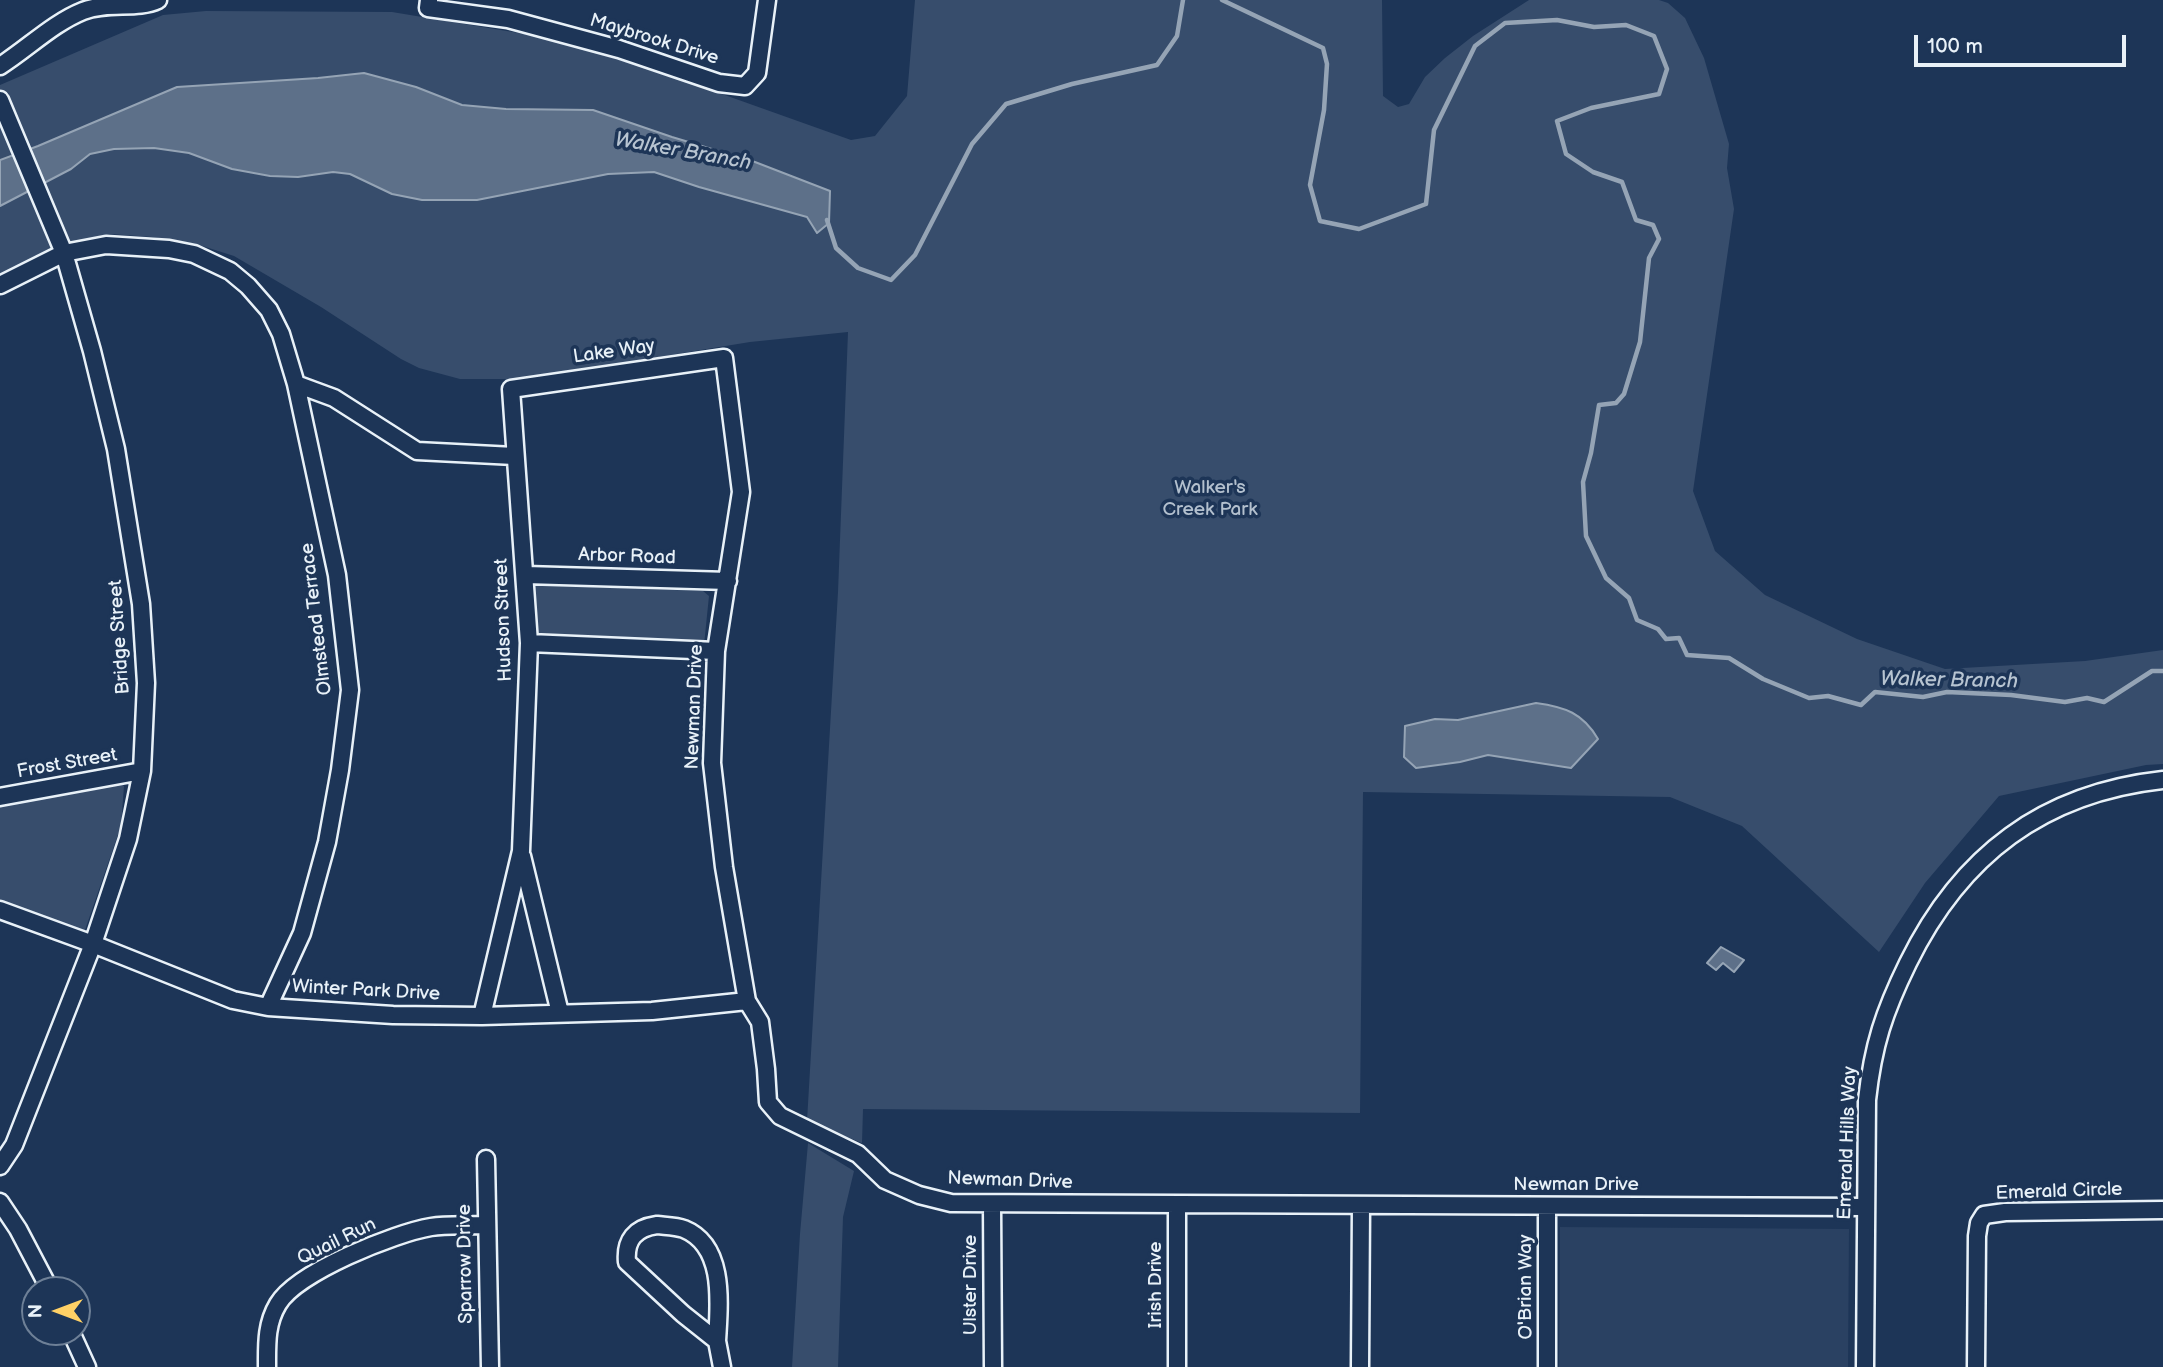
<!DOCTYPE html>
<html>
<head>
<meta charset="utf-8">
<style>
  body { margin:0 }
  #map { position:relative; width:2163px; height:1367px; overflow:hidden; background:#1d3557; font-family:"Balsamiq Sans",sans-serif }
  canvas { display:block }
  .north { position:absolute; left:21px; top:1276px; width:70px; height:70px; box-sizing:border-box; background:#1d3557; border:2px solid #6e8097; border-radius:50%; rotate:270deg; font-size:19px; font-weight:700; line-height:28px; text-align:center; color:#e8f1f8 }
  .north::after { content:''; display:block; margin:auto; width:24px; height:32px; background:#ffd166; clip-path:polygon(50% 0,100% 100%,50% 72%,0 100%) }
  .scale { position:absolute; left:1914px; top:35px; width:212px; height:32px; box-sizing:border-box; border:4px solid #e8f1f8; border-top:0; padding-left:9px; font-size:21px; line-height:24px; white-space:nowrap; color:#e8f1f8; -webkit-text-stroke:5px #1d3557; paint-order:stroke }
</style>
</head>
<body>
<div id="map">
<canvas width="2163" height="1367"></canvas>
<div class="north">N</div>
<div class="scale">100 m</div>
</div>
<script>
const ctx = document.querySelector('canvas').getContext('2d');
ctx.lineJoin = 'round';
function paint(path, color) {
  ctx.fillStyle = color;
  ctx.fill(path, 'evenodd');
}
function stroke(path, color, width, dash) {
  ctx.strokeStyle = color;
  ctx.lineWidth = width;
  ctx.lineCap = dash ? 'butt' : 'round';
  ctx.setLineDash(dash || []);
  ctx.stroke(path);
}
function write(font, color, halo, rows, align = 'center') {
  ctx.font = font + ' "Balsamiq Sans",sans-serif';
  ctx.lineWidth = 7;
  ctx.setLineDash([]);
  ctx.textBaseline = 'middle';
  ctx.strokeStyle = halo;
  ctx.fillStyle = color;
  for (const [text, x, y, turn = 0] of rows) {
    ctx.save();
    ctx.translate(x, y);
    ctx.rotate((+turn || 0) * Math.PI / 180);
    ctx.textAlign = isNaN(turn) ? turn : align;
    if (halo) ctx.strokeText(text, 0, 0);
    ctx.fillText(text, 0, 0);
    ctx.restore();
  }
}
paint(new Path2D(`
  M 1560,1227 L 1849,1229 L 1848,1367 L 1559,1367 Z`), '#2a4162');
paint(new Path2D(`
  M 915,0 L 1382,0 L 1383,96 L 1398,107 L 1409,104 L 1425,77 L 1445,58 L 1473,36 L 1529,0 L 1659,0 L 1668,3 L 1685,18 L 1704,58 L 1729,144 L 1727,168 L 1734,209 L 1693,491 L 1715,551 L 1765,595 L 1857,639 L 1945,669 L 2085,661 L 2163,650 L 2163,764 L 2146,765 L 1999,796 L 1925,883 L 1879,952 L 1742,826 L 1670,797 L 1363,792 L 1360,1113 L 863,1109 L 862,1143 L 807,1121 L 838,592 L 848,332 L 750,342 L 523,379 L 460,379 L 419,368 L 401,359 L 321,307 L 234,256 L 196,244 L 152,237 L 110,234 L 84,239 L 0,277 L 0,85 L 163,15 L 206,11 L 392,12 L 543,37 L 663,73 L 851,140 L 875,136 L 907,96 Z
  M 534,585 L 703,591 L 709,596 L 704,645 L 535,640 L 531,597 Z
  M 117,782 L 124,786 L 121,826 L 84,933 L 0,904 L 0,805 Z
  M 808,1143 L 854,1171 L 843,1217 L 838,1367 L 792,1367 L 800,1234 Z`), '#374d6c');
const water = new Path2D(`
  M 364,73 L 416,87 L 462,105 L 506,109 L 593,110 L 672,137 L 755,162 L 830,191 L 829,223 L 817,233 L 807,217 L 699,187 L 654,172 L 608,174 L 477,200 L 422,200 L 392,194 L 350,174 L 333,172 L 298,177 L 270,176 L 232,169 L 189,153 L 154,148 L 114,149 L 90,154 L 71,169 L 0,206 L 0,160 L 38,146 L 177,87 L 318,78 Z
  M 1536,703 C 1565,707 1583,713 1598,739 L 1571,768 L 1488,755 L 1460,762 L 1416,768 L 1404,757 L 1405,726 L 1435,719 L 1458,720 Z
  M 1721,947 L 1744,960 L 1734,972 L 1723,963 L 1716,970 L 1707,963 Z`);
paint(water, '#5d7089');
stroke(water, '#95a4b5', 2);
stroke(new Path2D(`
  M 1222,0 L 1323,48 L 1327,64 L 1324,110 L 1310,185 L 1320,221 L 1359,229 L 1426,204 L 1434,130 L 1475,46 L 1505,23 L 1557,20 L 1594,27 L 1626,25 L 1654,36 L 1667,69 L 1659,94 L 1591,108 L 1557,121 L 1566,154 L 1593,172 L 1622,182 L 1636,220 L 1653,225 L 1659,239 L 1649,258 L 1640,342 L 1624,394 L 1616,403 L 1599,405 L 1591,453 L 1583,482 L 1586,536 L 1606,578 L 1629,598 L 1637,620 L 1658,629 L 1666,639 L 1679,638 L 1687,655 L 1729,658 L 1763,679 L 1809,698 L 1828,696 L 1861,705 L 1875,692 L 1923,697 L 1947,692 L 2011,695 L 2065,702 L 2087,698 L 2104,702 L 2152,671 L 2163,671
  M 827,220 L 836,248 L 858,268 L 891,280 L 915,255 L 972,144 L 1006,104 L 1072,84 L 1157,65 L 1177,36 L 1183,0`), '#95a4b5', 4.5);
const minor = new Path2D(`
  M 429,0 L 428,8 L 508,19 L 619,49 L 719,83 L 745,86 L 757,73 L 767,0
  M 0,66 C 27,49 53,23 83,11 C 109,1 137,10 158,0
  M 0,100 L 64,253 L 92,351 L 116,449 L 141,604 L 146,683 L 142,771 L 128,839 L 93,944 L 14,1145 L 0,1166
  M 0,285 L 64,253 L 106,245 L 169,249 L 194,254 L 230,271 L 248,286 L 269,310 L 281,334 L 296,384 L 337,575 L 350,690 L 340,770 L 327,842 L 302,933 L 268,1007
  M 296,384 L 334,398 L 417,451 L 514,456
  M 526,575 L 728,581
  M 529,643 L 716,651
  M 0,797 L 142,771
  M 522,856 L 560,1013
  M 0,910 L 93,944 L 233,1000 L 268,1007 L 393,1015 L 482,1016 L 652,1011 L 747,1001
  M 482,1016 L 521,851 L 529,643 L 511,389 L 724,358 L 741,492 L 716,651 L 712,763 L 724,867 L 747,1001 L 760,1022 L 766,1069 L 768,1102 L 780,1116 L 858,1154 L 885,1180 L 919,1195 L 951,1203 L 1866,1207
  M 486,1159 L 490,1367
  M 0,1202 L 18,1229 L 50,1290
  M 992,1204 L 993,1367
  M 1177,1204 L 1177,1367
  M 657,1225 C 665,1226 676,1226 684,1229 C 726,1246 719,1305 717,1341 L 683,1314 L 627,1262 C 625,1240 635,1228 657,1225 Z
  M 71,1332 L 87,1367
  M 717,1341 L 722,1367
  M 267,1367 C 267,1344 266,1324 278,1304 C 297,1272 395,1233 431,1227 C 449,1224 468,1226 486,1225
  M 1360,1367 L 1361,1206
  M 1547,1367 L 1547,1206
  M 1865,1367 L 1867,1100 C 1873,1045 1884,1012 1908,963 C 1961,855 2043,793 2163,780
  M 1976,1367 L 1977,1236 L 1979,1223 L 1984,1215 L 2005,1212 L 2163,1210`);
stroke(minor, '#e8f1f8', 21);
stroke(minor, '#1d3557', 16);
write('19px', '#e8f1f8', '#1d3557', [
  ["Maybrook Drive",654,40,17],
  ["Lake Way",614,352,-8],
  ["Arbor Road",627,557,2],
  ["Olmstead Terrace",317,619,-97],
  ["Hudson Street",504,620,-92],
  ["Bridge Street",120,637,-94],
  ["Newman Drive",695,707,-88],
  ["Frost Street",67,764,-10],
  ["Winter Park Drive",366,991,3],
  ["Emerald Hills Way",1848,1143,-88],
  ["Newman Drive",1010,1181,2],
  ["Newman Drive",1576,1185],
  ["Emerald Circle",2059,1192,-2],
  ["Quail Run",337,1242,-26],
  ["Sparrow Drive",466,1264,-91],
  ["Ulster Drive",971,1285,-90],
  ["Irish Drive",1156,1285,-90],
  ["O'Brian Way",1526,1287,-90]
]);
write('19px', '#b3c0ce', '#1d3557', [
  ["Walker's",1210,488],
  ["Creek Park",1210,510]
]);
write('italic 21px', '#b7c4d1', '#1d3557', [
  ["Walker Branch",683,152,10],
  ["Walker Branch",1949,681,1]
]);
</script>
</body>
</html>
